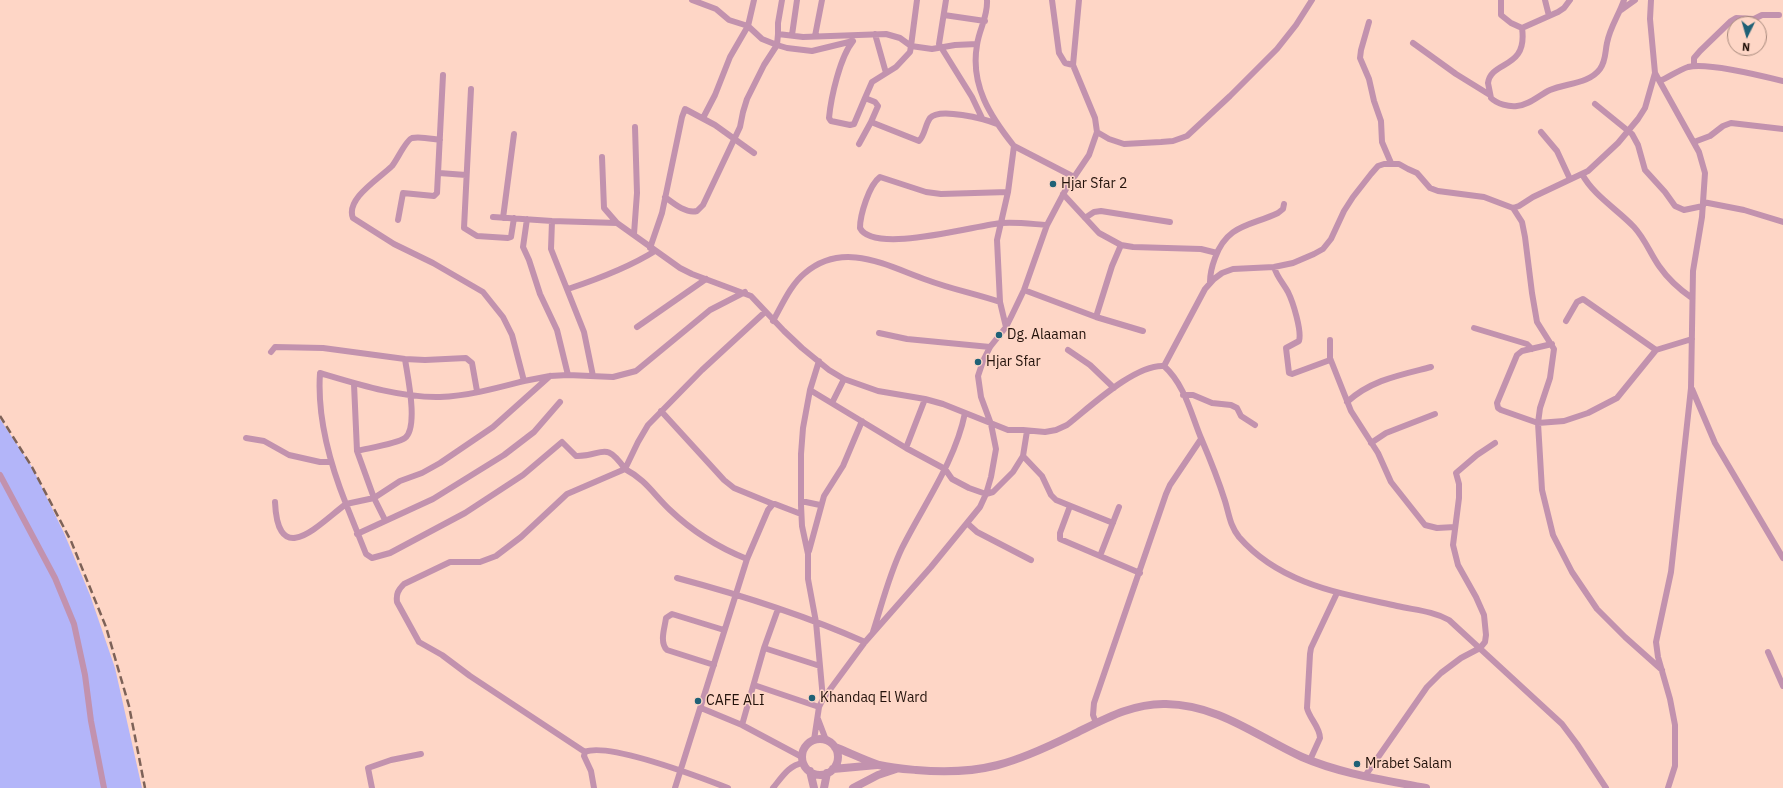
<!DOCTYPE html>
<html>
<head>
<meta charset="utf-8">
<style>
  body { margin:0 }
  #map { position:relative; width:1783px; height:788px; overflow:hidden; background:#fed6c6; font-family:"IBM Plex Sans",sans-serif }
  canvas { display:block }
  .north { position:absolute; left:1727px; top:16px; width:40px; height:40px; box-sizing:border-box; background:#fed6c6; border:1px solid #a6887b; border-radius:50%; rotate:185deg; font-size:11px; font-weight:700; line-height:16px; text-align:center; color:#23120b }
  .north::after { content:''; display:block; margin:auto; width:14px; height:18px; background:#206176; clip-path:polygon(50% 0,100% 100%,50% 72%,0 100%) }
</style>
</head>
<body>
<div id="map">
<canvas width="1783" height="788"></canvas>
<div class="north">N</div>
</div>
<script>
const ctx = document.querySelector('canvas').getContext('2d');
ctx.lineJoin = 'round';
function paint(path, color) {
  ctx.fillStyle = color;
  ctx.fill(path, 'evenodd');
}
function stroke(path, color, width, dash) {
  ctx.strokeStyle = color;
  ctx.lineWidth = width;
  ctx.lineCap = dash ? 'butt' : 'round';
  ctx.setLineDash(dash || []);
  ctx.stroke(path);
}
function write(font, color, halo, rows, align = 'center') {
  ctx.font = font + ' "IBM Plex Sans",sans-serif';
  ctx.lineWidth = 3;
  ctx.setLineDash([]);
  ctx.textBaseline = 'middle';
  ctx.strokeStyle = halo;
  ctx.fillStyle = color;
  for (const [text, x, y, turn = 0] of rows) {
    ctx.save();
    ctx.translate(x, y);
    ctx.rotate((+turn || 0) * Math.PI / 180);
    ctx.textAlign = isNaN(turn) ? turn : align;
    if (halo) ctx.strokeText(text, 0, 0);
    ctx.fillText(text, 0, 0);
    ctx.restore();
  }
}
paint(new Path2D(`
  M 0,419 L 32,467 L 64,533 L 90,595 L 115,668 L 142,788 L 0,788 Z`), '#b3b5f9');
stroke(new Path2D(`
  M 692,0 L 716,9 L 729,20 L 748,26 L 762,39 L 777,45 L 778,34 L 803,37 L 886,34 L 900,38 L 911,46
  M 946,0 L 939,44 L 972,97 L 982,118
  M 987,0 C 988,17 979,29 977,45 C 970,85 990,116 1014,146
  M 1052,0 L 1059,53 L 1065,63 L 1073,65
  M 1501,0 L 1501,15 L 1511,23 L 1522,28
  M 1545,0 L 1549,16
  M 1651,0 L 1650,19 L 1655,73 L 1699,152 L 1705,173 L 1702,217 L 1693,271 L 1691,388 L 1671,572 L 1656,642 L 1658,657 L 1670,699 L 1675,725 L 1675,766 L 1668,788
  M 1621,10 L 1635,0
  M 944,15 L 985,21
  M 1369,22 L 1361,50 L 1360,58 L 1369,79 L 1374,101 L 1381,121 L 1382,142 L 1391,163
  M 1522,28 C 1528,70 1491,60 1488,83 L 1491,98 C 1497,104 1509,107 1517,106 C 1530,105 1539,95 1550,90 C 1566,83 1589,84 1600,69 C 1606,61 1605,52 1607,43 C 1610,27 1619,15 1624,0
  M 1522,28 L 1558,12 L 1564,8 L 1570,0
  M 778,34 L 778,23 L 782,0
  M 875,34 L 886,73
  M 792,35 L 797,0
  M 815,36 L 822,0
  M 853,41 C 840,57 831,97 829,118 L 831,121 L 850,125 L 854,124 L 865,98 L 875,102 L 878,106 L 871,122
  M 1413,43 L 1456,74 L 1490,95
  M 911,46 L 917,0
  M 1694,66 L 1694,58 L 1700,51 L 1731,21 L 1736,18 L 1754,19 L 1762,15 L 1779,15
  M 1660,81 C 1669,77 1679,70 1688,67 C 1706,62 1763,76 1783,81
  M 471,89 L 464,228 L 477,236 L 508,238 L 511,237 L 514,218
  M 865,98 L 872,82 L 896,67 L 910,52 L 911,46 L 932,49 L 955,45 L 977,44
  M 1595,104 L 1632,134 L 1638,145 L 1645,170 L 1665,192 L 1675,206 L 1684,210 L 1703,206
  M 703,118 L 715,95 L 730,57 L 748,26 L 754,0
  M 1097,132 L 1109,139 L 1124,144 L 1161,142 L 1173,141 L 1187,136 L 1230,96 L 1277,49 L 1296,25 L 1312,0
  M 1541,132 L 1557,151 L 1570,179
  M 440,140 C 432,139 420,136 412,138 C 406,140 397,160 392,166 C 380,178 345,199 353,218 L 394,244 L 433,263 L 483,292 L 503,317 L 512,335 L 524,381 L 550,376 L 568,375
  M 1694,142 L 1710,136 L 1723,126 L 1731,123 L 1783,129
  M 859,144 L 871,122 L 919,141 C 925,135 925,125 930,118 C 939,107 985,119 997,124
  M 602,157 L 604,208 L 617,223 L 680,268 L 692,274 L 751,296 L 784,331 L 802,348 L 829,370 L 844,379 L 878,391 L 925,399 L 943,404 L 1008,430 L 1023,430 L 1045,432 L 1056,430 L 1067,425 C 1090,407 1135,364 1164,366 C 1185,385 1191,414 1201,438 C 1210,459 1218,479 1225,501 C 1229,514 1230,526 1239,537 C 1280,584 1339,593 1397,606 C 1414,610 1433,611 1449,620 L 1562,724 L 1577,744 L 1606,788
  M 439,173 L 466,175
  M 1582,174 C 1594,196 1617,209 1634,227 C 1645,239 1650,253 1659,266 C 1668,279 1679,289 1692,298
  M 1008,192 L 941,194 L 926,192 L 880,177 C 869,185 860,215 860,228 C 874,255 976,225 1002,223 C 1017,222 1032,224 1047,225
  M 1063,194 L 1099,233 L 1121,245 L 1133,247 L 1201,249 L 1217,253
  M 665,197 C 673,203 686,214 697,211 L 703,205 L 740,127 L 743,112 L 747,99 L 764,65 L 777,45 L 787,48 L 812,51 L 853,41
  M 1703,202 L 1744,210 L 1783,222
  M 1513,208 L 1522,222 L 1525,237 L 1532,293 L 1537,322 L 1554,349 L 1550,378 L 1540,408 L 1538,423 L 1542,490 L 1553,535 L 1572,572 L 1597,609 L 1625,637 L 1662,670
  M 493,217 L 552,221 L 617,223
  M 503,218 L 514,134
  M 1085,218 L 1094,212 L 1101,211 L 1170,222
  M 527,219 L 523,247 L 529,260 L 540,294 L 557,330 L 568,375 L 613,377 L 636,371 L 710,310 L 745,292
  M 398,220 L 403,193 L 434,196 L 437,193 L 443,75
  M 552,221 L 551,249 L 584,332 L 593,376
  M 634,234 L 637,193 L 635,127
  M 650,248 L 662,213 L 682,117 L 685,109 L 715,125 L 754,153
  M 1274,267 C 1277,277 1283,283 1288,292 C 1293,302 1302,331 1299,341 L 1286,348 L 1289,373 L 1292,374 L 1330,360
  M 1210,282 C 1210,274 1212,266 1215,258 C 1227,224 1251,226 1278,213 L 1283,209 L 1284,204
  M 568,289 C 598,279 628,268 655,251
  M 1024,290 L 1096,317 L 1143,331
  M 1096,317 L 1112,266 L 1121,245
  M 773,321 C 782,305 791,284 805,273 C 844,240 887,266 927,280 C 951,289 976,294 1000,302
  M 1566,321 L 1577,302 L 1583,299 L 1656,350
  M 637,327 L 706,279
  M 1006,327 L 1000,302 L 997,240 L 1008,192 L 1014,146 L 1074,177
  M 1474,328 L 1527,344 L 1532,349
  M 879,333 L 907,339 L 990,347
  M 1330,340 L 1330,358 L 1351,411 L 1378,453 L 1391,482 L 1425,525 L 1437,528 L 1455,527
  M 1552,344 L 1522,351 L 1517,355 L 1497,403 L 1498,408 L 1501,410 L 1538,423 L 1564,421 L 1588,413 L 1617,398 L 1656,350 L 1692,339
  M 1068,350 L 1090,365 L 1114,388
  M 271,352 L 275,347 L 323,348 L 405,359 L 425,360 L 466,358 L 472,363 L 477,391
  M 819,361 L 810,390 L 803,428 L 801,454 L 801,505 L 802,526 L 808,554 L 808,579 L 816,622 L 823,699
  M 1164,366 L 1205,289 L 1214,279 L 1222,273 L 1233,269 L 1274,267 L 1293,263 L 1314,254 L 1323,249 L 1331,239 L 1344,211 L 1353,197 L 1371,174 L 1378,166 L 1384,164 L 1399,164 L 1408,169 L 1417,173 L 1430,188 L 1438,191 L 1484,197 L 1513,208 L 1519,206 L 1533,197 L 1588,171 L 1618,143 L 1638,119 L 1645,108 L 1655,73
  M 524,381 C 497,388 468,396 440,397 C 401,398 357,384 320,373 C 317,417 330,464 346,504 L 374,498 L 400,481 L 422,473 L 440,463 L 493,427 L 550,376
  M 354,384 L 357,451 L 374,498 L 385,520
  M 1692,389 L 1715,443 L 1783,558
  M 810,390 L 906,448 L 945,469 L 952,479 L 969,488 L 986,494 L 993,492 L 1013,472 L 1023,456 L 1027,431
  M 1183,395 L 1193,395 L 1212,403 L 1231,405 L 1237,408 L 1241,416 L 1255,425
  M 1347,402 C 1371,380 1400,375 1431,367
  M 832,403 L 844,379
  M 661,411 L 724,480 L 734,488 L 773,504
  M 246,438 L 264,441 L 289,455 L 320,462 L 331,462
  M 1371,443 L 1386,433 L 1435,414
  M 906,448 L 925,399
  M 357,451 C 369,448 396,444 405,438 C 419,427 407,374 405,359
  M 1023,456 L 1042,476 L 1051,495 L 1056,500 L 1113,523
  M 625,469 L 638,442 L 648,425 L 702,370 L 765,312
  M 0,475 L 55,578 L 74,624 L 85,675 L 91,721 L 104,788
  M 801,501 L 820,505
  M 275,502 C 278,571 320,523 346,504 L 366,554 L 372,558 L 390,553 L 465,513 L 523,475 L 562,442 L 576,456 C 603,457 604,439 625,469
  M 1070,506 L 1060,533 L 1060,539 L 1140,573
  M 967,523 L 977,532 L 1031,560
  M 357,534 L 433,499 L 504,455 L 534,432 L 560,402
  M 809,551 L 824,496 L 843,466 L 862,421
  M 1100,556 L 1119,507
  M 677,578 C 741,595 804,615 865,642
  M 873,632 C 882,604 889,575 902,548 C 924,504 955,462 965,413
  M 764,648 L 820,666
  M 1768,652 L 1783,686
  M 714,665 L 667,650 C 659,642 665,627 666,618 L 672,614 L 724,630
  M 754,685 L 819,707
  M 701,708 L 742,725 L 802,757
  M 818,719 L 826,740
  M 1096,723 L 1093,715 L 1094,703 L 1166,494 L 1170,485 L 1201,439
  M 742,725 L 764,648 L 778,609
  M 814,740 L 819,707 L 823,699 L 865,642 L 931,567 L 980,507 L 986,494 L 991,477 L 996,449 L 991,424 L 981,397 L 978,376 L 983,361 L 990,347 L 1006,327 L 1012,315 L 1024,290 L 1047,225 L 1066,189 L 1089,155 L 1097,132 L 1095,118 L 1073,65 L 1079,0
  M 585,752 L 470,676 L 442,655 L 419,642 L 397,602 C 396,594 398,590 404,584 L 450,562 L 480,562 L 496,556 L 521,537 L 567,494 L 625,469 C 646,480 654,495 670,510 C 693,532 717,547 747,559
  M 1310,760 L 1320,738 C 1320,727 1309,718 1307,708 L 1310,654 L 1311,648 L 1337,593
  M 1365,776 L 1427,687 L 1441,673 L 1461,658 L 1480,648 L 1485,642 L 1486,635 L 1484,615 L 1476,597 L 1458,565 L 1453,545 L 1459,498 L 1459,484 L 1456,473 L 1477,455 L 1495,443
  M 372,788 L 368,768 L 391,760 L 421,754
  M 594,788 L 591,771 L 584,756 L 585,752 C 608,742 702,778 728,788
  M 675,788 L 747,559 L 768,510 L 773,504 L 775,504 L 801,514
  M 773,788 C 782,777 789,765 803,763`), '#c292ae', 6);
stroke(new Path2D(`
  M802 757a18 18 0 1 1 36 0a18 18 0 1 1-36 0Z
  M 835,747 C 850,753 864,760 879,765 C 891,768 904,769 916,770 C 981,776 1015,763 1072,735 C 1103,720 1132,703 1166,704 C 1219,705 1256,736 1302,757 C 1341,774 1385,780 1426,788
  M 833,769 L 877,765
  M 810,771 L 814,788
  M 824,788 L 827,773
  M 853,788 L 878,775 L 896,769`), '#c292ae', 8);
stroke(new Path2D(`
  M 0,416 L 32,467 L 71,541 L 106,627 L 129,706 L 145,788`), '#7d6258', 2.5, [8, 4]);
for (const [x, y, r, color] of [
  [1053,184,4,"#206176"],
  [999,335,4,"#206176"],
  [978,362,4,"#206176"],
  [812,698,4,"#206176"],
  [698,701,4,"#206176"],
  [1357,764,4,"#206176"]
]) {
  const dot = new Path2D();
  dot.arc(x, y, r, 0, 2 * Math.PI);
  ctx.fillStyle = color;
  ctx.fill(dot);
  stroke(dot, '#fed6c6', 1.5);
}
write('14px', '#23120b', '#fed6c6', [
  ["Hjar Sfar 2",1061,184],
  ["Dg. Alaaman",1007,335],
  ["Hjar Sfar",986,362],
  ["Khandaq El Ward",820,698],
  ["CAFE ALI",706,701],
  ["Mrabet Salam",1365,764]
], 'left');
</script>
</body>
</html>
